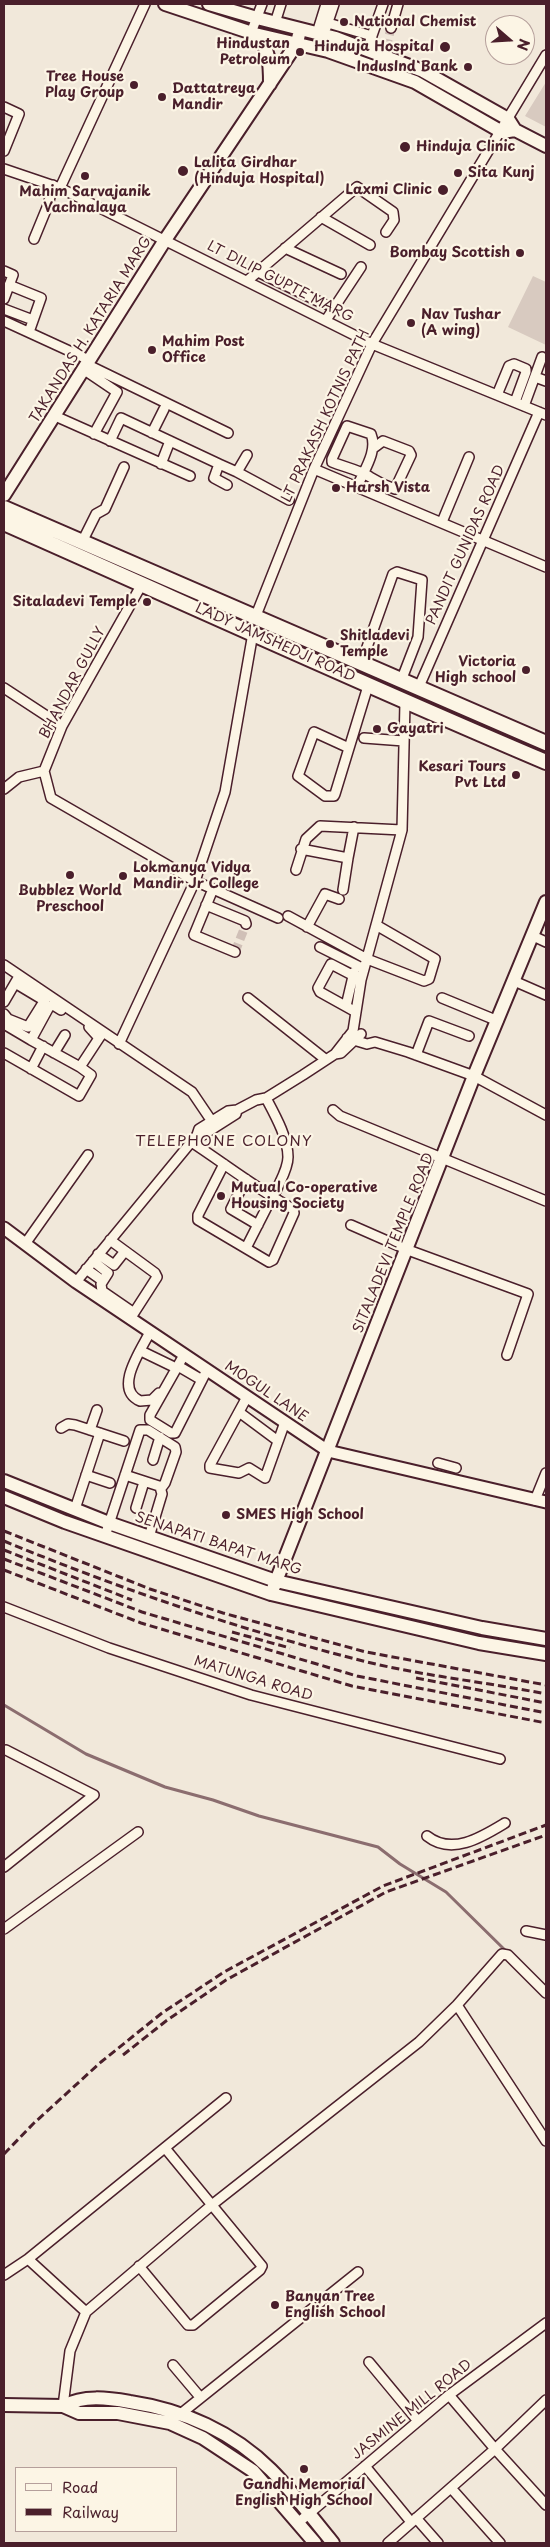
<!DOCTYPE html>
<html>
<head>
<meta charset="utf-8">
<style>
  body { margin:0 }
  #map { position:relative; width:550px; height:2547px; overflow:hidden; background:#f1e8da; font-family:"Playpen Sans",sans-serif }
  canvas { display:block }
  .frame { position:absolute; inset:0; border:5px solid #4a1f2b; pointer-events:none }
  .legend { position:absolute; left:15px; top:2467px; width:162px; height:65px; box-sizing:border-box; background:#fcf5e5; border:1px solid #b59f9b; margin:0; padding:6px 9px; list-style:none; font-size:15px; color:#4a1f2b }
  .legend li { display:flex; align-items:center; gap:10px; height:25px }
  .legend b { width:25px; border:1px solid #b59f9b }
  .north { position:absolute; left:485px; top:15px; width:50px; height:50px; box-sizing:border-box; background:#fcf5e5; border:1px solid #b59f9b; border-radius:50%; rotate:109deg; font-size:14px; font-weight:700; line-height:20px; text-align:center; color:#4a1f2b }
  .north::after { content:''; display:block; margin:auto; width:18px; height:22px; background:#4a1f2b; clip-path:polygon(50% 0,100% 100%,50% 72%,0 100%) }
</style>
</head>
<body>
<div id="map">
<canvas width="550" height="2547"></canvas>
<div class="frame"></div>
<ul class="legend">
<li><b style="height:6px;background:#fcf5e5"></b>Road</li>
<li><b style="height:6px;background:#4a1f2b"></b>Railway</li>
</ul>
<div class="north">N</div>
</div>
<script>
const ctx = document.querySelector('canvas').getContext('2d');
ctx.lineJoin = 'round';
function paint(path, color) {
  ctx.fillStyle = color;
  ctx.fill(path, 'evenodd');
}
function stroke(path, color, width, dash) {
  ctx.strokeStyle = color;
  ctx.lineWidth = width;
  ctx.lineCap = dash ? 'butt' : 'round';
  ctx.setLineDash(dash || []);
  ctx.stroke(path);
}
function write(font, color, halo, rows, align = 'center') {
  ctx.font = font + ' "Playpen Sans",sans-serif';
  ctx.lineWidth = 4.5;
  ctx.setLineDash([]);
  ctx.textBaseline = 'middle';
  ctx.strokeStyle = halo;
  ctx.fillStyle = color;
  for (const [text, x, y, turn = 0] of rows) {
    ctx.save();
    ctx.translate(x, y);
    ctx.rotate((+turn || 0) * Math.PI / 180);
    ctx.textAlign = isNaN(turn) ? turn : align;
    if (halo) ctx.strokeText(text, 0, 0);
    ctx.fillText(text, 0, 0);
    ctx.restore();
  }
}
paint(new Path2D(`
  M 546,82 L 546,127 L 525,116 Z
  M 533,276 L 546,282 L 546,345 L 508,327 Z`), '#d8cac0');
stroke(new Path2D(`
  M 4,1705 L 86,1754 L 165,1787 L 213,1800 L 259,1816 L 378,1847 L 400,1864 L 446,1892 L 508,1953`), '#8b6d6f', 3);
stroke(new Path2D(`
  M 386,48 L 391,28
  M 235,952 L 246,924`), '#d0c0b7', 9, [9, 4.5]);
const minor = new Path2D(`
  M 275,23 L 281,4
  M 328,23 L 372,36
  M 326,28 L 334,4
  M 391,28 L 398,4
  M 251,33 L 262,4
  M 317,33 L 326,4
  M 367,50 L 383,4
  M 4,107 L 19,114 L 4,151
  M 4,169 L 60,188 L 372,344 L 546,415
  M 60,188 L 145,4
  M 321,217 L 370,245
  M 34,239 L 48,205 L 53,185
  M 285,248 L 341,274
  M 4,271 L 13,275 L 4,299
  M 258,272 L 324,304
  M 247,281 L 357,187 L 393,212 L 394,220 L 386,232
  M 9,285 L 41,298 L 29,332
  M 4,309 L 33,320
  M 326,320 L 361,267
  M 4,321 L 89,360
  M 86,364 L 228,433
  M 83,369 L 117,392 L 94,434
  M 535,377 L 546,381
  M 497,395 L 509,366 L 514,364 L 526,369 L 526,372 L 515,402
  M 524,406 L 542,357
  M 55,416 L 190,476
  M 152,433 L 164,409
  M 110,441 L 121,418 L 219,464 L 214,478 L 227,485
  M 161,464 L 170,441
  M 219,464 L 237,472 L 247,455
  M 314,469 L 546,567
  M 237,472 L 289,500
  M 357,487 C 364,470 378,451 371,434 L 347,426 L 332,459 L 332,462 C 344,467 360,470 370,477 C 378,482 386,486 395,489 L 411,455 L 409,451 L 383,441 L 375,447
  M 442,522 L 469,457
  M 82,542 L 96,514 L 105,509 L 124,467
  M 142,584 L 62,726 L 44,771 L 51,798 L 195,881 L 225,792 L 253,633
  M 255,618 L 314,469 L 372,344 L 546,55
  M 361,664 L 393,574 L 397,572 L 422,580 L 418,637 L 401,681
  M 4,688 L 62,726
  M 418,689 L 539,412
  M 364,738 L 404,741
  M 349,748 L 314,732 L 298,776 L 325,796 L 334,796 L 335,794 L 368,686
  M 4,789 L 19,777 L 44,771
  M 301,849 L 348,858 L 354,827
  M 296,870 L 306,839 L 320,826 L 402,830
  M 213,889 L 194,935 L 235,952
  M 343,890 L 348,858
  M 206,905 L 245,921 L 246,924
  M 288,916 L 367,959 L 424,981 L 429,979 L 435,959 L 376,925
  M 307,927 L 325,894 L 339,899
  M 533,936 L 546,942
  M 320,947 L 364,969
  M 4,965 L 192,1092 L 215,1126
  M 354,976 L 331,964 L 318,988 L 320,992 L 356,1012
  M 514,981 L 546,995
  M 15,983 L 45,1001
  M 248,998 L 325,1059
  M 442,998 L 498,1021
  M 4,1002 L 18,978
  M 346,1006 L 354,972
  M 61,1010 L 53,1005 L 49,1007 L 31,1040 L 80,1067 L 103,1032
  M 4,1014 L 8,1019 L 28,1027 L 48,995
  M 4,1024 L 31,1040
  M 89,1027 L 99,1038
  M 347,1038 L 367,1044 L 375,1042 L 408,1052 L 474,1076 L 546,1115
  M 119,1044 L 195,881 L 278,918
  M 4,1053 L 79,1096 L 91,1075 L 80,1067
  M 54,1053 L 65,1035
  M 335,1054 L 341,1053 L 361,1034
  M 416,1055 L 429,1021 L 469,1036
  M 31,1069 L 43,1046
  M 266,1098 C 275,1115 288,1138 288,1157 C 288,1169 280,1181 276,1191
  M 333,1110 L 340,1116 L 546,1201
  M 197,1135 L 203,1135 L 236,1114 L 237,1110
  M 190,1141 C 225,1164 257,1189 293,1209 L 294,1213 L 273,1260 L 269,1262 L 198,1220 L 198,1215 L 224,1164
  M 246,1179 L 231,1209 L 258,1225
  M 351,1225 L 408,1250 L 528,1294 L 507,1355
  M 110,1240 L 155,1273 L 157,1277 L 130,1319
  M 25,1244 L 88,1155
  M 246,1248 L 272,1197
  M 98,1254 L 114,1265 L 125,1251
  M 93,1261 L 108,1273 L 101,1284 L 102,1291 L 134,1313
  M 86,1269 L 103,1281
  M 76,1282 L 197,1135 L 199,1129 L 228,1111 L 237,1110 L 256,1100 L 266,1098 L 303,1075 L 335,1054 L 353,1031 L 361,980 L 402,830 L 405,703
  M 150,1332 C 141,1350 113,1389 140,1401 L 152,1400 L 159,1393
  M 141,1351 L 172,1366
  M 184,1355 L 150,1415 L 150,1420 L 171,1433 L 175,1433 L 207,1370
  M 178,1366 L 202,1380
  M 247,1397 L 210,1465 L 210,1468 L 239,1473 L 249,1468 L 265,1478 L 285,1422
  M 239,1412 L 278,1441
  M 61,1428 L 68,1424 L 75,1425 L 124,1441
  M 90,1430 L 97,1410
  M 153,1460 L 160,1437
  M 438,1463 L 456,1468
  M 86,1475 L 110,1483
  M 535,1500 L 546,1473
  M 136,1508 L 144,1482
  M 75,1509 L 100,1433
  M 105,1536 L 140,1430 L 148,1430 L 175,1447 L 176,1452 L 165,1483 L 162,1487 L 125,1475
  M 149,1537 L 162,1494 L 160,1487
  M 4,1607 L 109,1648 L 251,1695 L 500,1759
  M 427,1836 C 452,1856 482,1837 505,1823
  M 4,1867 L 94,1795 L 6,1750
  M 4,1929 L 138,1832
  M 526,1931 L 546,1935
  M 457,2005 L 546,2141
  M 28,2259 L 86,2312
  M 139,2266 L 188,2325 L 193,2325 L 260,2270 L 262,2266 L 165,2148
  M 4,2275 L 28,2259 L 226,2098
  M 369,2362 L 418,2421
  M 173,2365 L 200,2397
  M 546,2400 L 495,2449 L 546,2505
  M 63,2406 L 70,2351 L 86,2312 L 213,2204 L 419,2042 L 457,2005 L 502,1954 L 508,1955 L 546,1993
  M 178,2416 L 358,2272
  M 365,2466 L 411,2522
  M 451,2488 L 500,2543
  M 416,2518 L 438,2543
  M 299,2522 L 449,2395 L 546,2323
  M 388,2543 L 495,2449 L 449,2395`);
const tertiary = new Path2D(`
  M 4,1228 L 76,1282 L 328,1451 L 546,1502`);
const secondary = new Path2D(`
  M 165,4 L 255,34 L 328,51 L 415,82 L 502,132 L 515,130
  M 209,4 L 257,18 L 336,38 L 367,50 L 423,71 L 508,119 L 515,130 L 546,146
  M 255,34 C 270,47 270,65 270,84
  M 4,495 L 165,240 L 297,43 L 300,30
  M 4,1481 L 109,1523 L 276,1581 L 482,1628 L 546,1639
  M 4,1497 L 65,1522 L 271,1594 L 479,1643 L 546,1654
  M 271,1594 L 474,1076 L 546,902
  M 4,2405 L 63,2406
  M 315,2543 L 253,2471 L 203,2438 L 170,2423 L 118,2413 L 79,2413 L 63,2406 C 84,2395 107,2398 130,2402 C 183,2410 233,2432 271,2470 C 294,2493 313,2519 333,2543`);
const primary = new Path2D(`
  M 4,508 L 546,743
  M 4,523 C 185,603 364,685 546,762`);
stroke(minor, '#4a1f2b', 12);
stroke(tertiary, '#4a1f2b', 15);
stroke(secondary, '#4a1f2b', 16);
stroke(primary, '#4a1f2b', 18);
stroke(minor, '#fcf5e5', 9);
stroke(tertiary, '#fcf5e5', 11);
stroke(secondary, '#fcf5e5', 12);
stroke(primary, '#fcf5e5', 14);
stroke(new Path2D(`
  M 4,1531 L 150,1589 L 223,1613 L 366,1652 L 546,1685
  M 4,1541 C 120,1589 241,1630 363,1661 C 423,1676 486,1682 546,1694
  M 4,1550 L 132,1600
  M 4,1559 L 142,1612 L 357,1676 L 546,1713
  M 4,1570 L 141,1623 L 352,1686 L 546,1723
  M 232,1632 L 290,1648
  M 416,1678 L 546,1703
  M 123,2055 L 166,2021 L 226,1980 L 386,1892 L 546,1835
  M 4,2154 L 33,2124 L 101,2062 L 162,2013 L 224,1972 L 383,1886 L 546,1825`), '#4a1f2b', 3, [8, 4]);
for (const [x, y, r, color] of [
  [344,22,5,"#4a1f2b"],
  [445,47,6,"#4a1f2b"],
  [300,52,5,"#4a1f2b"],
  [468,67,5,"#4a1f2b"],
  [134,85,5,"#4a1f2b"],
  [162,97,5,"#4a1f2b"],
  [405,147,6,"#4a1f2b"],
  [183,171,6,"#4a1f2b"],
  [458,173,5,"#4a1f2b"],
  [85,176,5,"#4a1f2b"],
  [443,190,6,"#4a1f2b"],
  [520,253,5,"#4a1f2b"],
  [411,323,5,"#4a1f2b"],
  [152,350,5,"#4a1f2b"],
  [336,488,5,"#4a1f2b"],
  [147,602,5,"#4a1f2b"],
  [330,644,5,"#4a1f2b"],
  [526,670,5,"#4a1f2b"],
  [377,729,5,"#4a1f2b"],
  [516,775,5,"#4a1f2b"],
  [70,875,5,"#4a1f2b"],
  [123,876,5,"#4a1f2b"],
  [221,1196,5,"#4a1f2b"],
  [226,1515,5,"#4a1f2b"],
  [275,2305,5,"#4a1f2b"],
  [304,2469,5,"#4a1f2b"]
]) {
  const dot = new Path2D();
  dot.arc(x, y, r, 0, 2 * Math.PI);
  ctx.fillStyle = color;
  ctx.fill(dot);
  stroke(dot, '#fcf5e5', 2);
}
write('bold 14px', '#4a1f2b', '#fcf5e5', [
  ["National Chemist",354,22],
  ["Hindustan",290,44,"right"],
  ["Petroleum",290,60,"right"],
  ["Hinduja Hospital",434,47,"right"],
  ["IndusInd Bank",458,67,"right"],
  ["Tree House",124,77,"right"],
  ["Play Group",124,93,"right"],
  ["Dattatreya",172,89],
  ["Mandir",172,105],
  ["Hinduja Clinic",416,147],
  ["Lalita Girdhar",194,163],
  ["(Hinduja Hospital)",194,179],
  ["Sita Kunj",468,173],
  ["Laxmi Clinic",432,190,"right"],
  ["Mahim Sarvajanik",85,192,"center"],
  ["Vachnalaya",85,208,"center"],
  ["Bombay Scottish",510,253,"right"],
  ["Nav Tushar",421,315],
  ["(A wing)",421,331],
  ["Mahim Post",162,342],
  ["Office",162,358],
  ["Harsh Vista",346,488],
  ["Sitaladevi Temple",137,602,"right"],
  ["Shitladevi",340,636],
  ["Temple",340,652],
  ["Victoria",516,662,"right"],
  ["High school",516,678,"right"],
  ["Gayatri",387,729],
  ["Kesari Tours",506,767,"right"],
  ["Pvt Ltd",506,783,"right"],
  ["Lokmanya Vidya",133,868],
  ["Mandir Jr College",133,884],
  ["Bubblez World",70,891,"center"],
  ["Preschool",70,907,"center"],
  ["Mutual Co-operative",231,1188],
  ["Housing Society",231,1204],
  ["SMES High School",236,1515],
  ["Banyan Tree",285,2297],
  ["English School",285,2313],
  ["Gandhi Memorial",304,2485,"center"],
  ["English High School",304,2501,"center"]
], 'left');
write('14px', '#4a1f2b', '#fcf5e5', [
  ["LT DILIP GUPTE MARG",280,282,27],
  ["TAKANDAS H. KATARIA MARG",91,330,-58],
  ["LT PRAKASH KOTNIS PATH",326,416,-65],
  ["PANDIT GUNIDAS ROAD",466,545,-66],
  ["LADY JAMSHEDJI ROAD",275,643,24],
  ["BHANDAR GULLY",73,683,-62],
  ["SITALADEVI TEMPLE ROAD",394,1243,-68],
  ["MOGUL LANE",266,1392,34],
  ["SENAPATI BAPAT MARG",218,1544,18],
  ["MATUNGA ROAD",253,1679,17],
  ["JASMINE MILL ROAD",412,2410,-39]
]);
ctx.letterSpacing = '1px';
write('15px', '#4a1f2b', '#fcf5e5', [
  ["TELEPHONE COLONY",224,1142]
]);
ctx.letterSpacing = '0px';
</script>
</body>
</html>
